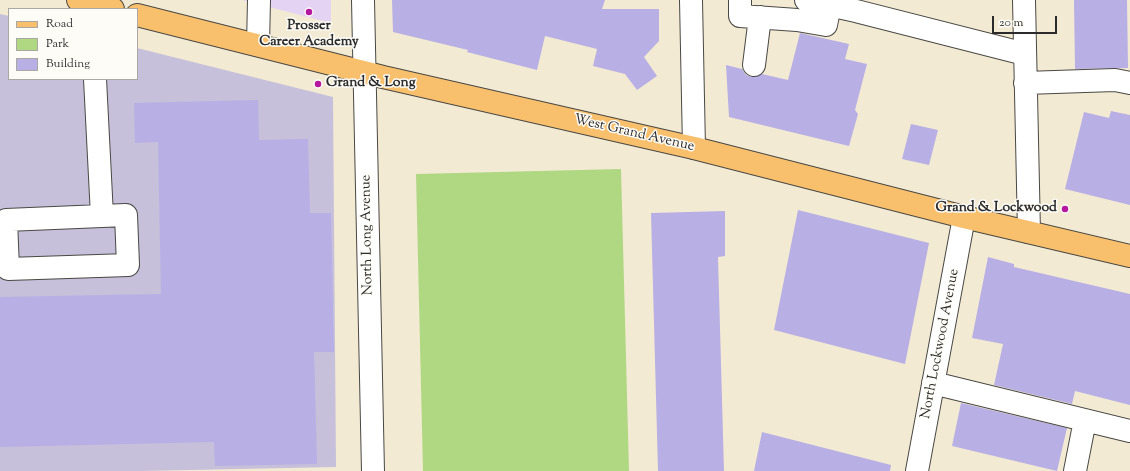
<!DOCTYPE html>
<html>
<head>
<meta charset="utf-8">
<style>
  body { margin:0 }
  #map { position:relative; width:1130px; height:471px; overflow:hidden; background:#f3ead3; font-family:"Sorts Mill Goudy",serif }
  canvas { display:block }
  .legend { position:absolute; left:8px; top:8px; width:130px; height:72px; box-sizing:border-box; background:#fdfcf7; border:1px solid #a9a8a5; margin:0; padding:5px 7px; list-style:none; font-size:12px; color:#2b2b2b }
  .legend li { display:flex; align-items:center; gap:8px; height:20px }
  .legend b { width:20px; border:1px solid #a9a8a5 }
  .scale { position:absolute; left:992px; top:16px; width:65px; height:18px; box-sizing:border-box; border:2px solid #2b2b2b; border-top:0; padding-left:5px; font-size:12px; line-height:14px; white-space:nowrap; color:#2b2b2b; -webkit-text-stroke:3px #fdfcf7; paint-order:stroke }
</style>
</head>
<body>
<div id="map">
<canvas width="1130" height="471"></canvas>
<ul class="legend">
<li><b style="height:5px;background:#f8bf6c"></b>Road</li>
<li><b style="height:11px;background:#b0d782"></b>Park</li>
<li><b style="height:11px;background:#b8afe4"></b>Building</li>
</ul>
<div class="scale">20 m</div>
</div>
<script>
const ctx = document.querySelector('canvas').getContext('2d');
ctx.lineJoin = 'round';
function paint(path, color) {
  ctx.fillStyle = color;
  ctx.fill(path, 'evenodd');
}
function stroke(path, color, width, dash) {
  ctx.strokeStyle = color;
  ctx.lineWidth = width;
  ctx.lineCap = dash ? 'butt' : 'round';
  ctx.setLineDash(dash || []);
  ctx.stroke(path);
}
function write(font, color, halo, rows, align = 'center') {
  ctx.font = font + ' "Sorts Mill Goudy",serif';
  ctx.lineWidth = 3;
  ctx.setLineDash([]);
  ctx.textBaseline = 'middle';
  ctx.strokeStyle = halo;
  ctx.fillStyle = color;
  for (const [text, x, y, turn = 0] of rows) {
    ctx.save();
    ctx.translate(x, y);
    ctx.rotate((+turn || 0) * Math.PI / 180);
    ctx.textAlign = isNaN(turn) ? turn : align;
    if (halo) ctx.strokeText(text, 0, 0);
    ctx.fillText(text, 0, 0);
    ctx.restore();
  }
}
paint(new Path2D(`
  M 242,0 L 331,0 L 331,23 Z`), '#e4d3f2');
paint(new Path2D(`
  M 0,14 L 9,16 L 9,79 L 137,79 L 137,48 L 333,97 L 336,467 L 141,471 L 0,471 Z`), '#c6c0da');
paint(new Path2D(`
  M 621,169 L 629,471 L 423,471 L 416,174 Z`), '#b0d782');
paint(new Path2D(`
  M 392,0 L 605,0 L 602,9 L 659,9 L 659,41 L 644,57 L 657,76 L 637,90 L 625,74 L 593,66 L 597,49 L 545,36 L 537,70 L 467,52 L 468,50 L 393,32 Z
  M 1074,0 L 1127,0 L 1128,68 L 1075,69 Z
  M 800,33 L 849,44 L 845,59 L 867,64 L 855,110 L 858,114 L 849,146 L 729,117 L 726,65 L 742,69 L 746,75 L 752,77 L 762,74 L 788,80 Z
  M 258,100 L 259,140 L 308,139 L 310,213 L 331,213 L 334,352 L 314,352 L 317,464 L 215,466 L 214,442 L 0,447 L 0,297 L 161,294 L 158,142 L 135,143 L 134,103 Z
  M 1111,111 L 1130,115 L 1130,205 L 1065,189 L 1084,112 L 1109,118 Z
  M 911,124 L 938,130 L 929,165 L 902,159 Z
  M 798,210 L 929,243 L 905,364 L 774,330 Z
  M 725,211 L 725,256 L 718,257 L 724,471 L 658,471 L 651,213 Z
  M 988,257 L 1014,264 L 1014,267 L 1130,294 L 1130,405 L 1075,391 L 1072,404 L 994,385 L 1003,344 L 972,338 Z
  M 961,403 L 1067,428 L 1057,471 L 952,446 Z
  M 762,432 L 891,465 L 890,471 L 754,471 Z`), '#b8afe4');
const minor = new Path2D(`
  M 363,0 L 373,471
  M 691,0 L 694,148
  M 740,0 L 740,16 L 797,20 L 826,25 L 830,5
  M 806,0 L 856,11 L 1025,54
  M 1024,0 L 1029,232
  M 258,45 L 259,0
  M 754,65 L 760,17
  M 95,79 L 102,216
  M 1025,83 L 1115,80 L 1130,83
  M 126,215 L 128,265 L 8,269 L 6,220 Z
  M 933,383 L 1130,431
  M 917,471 L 964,217
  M 1075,471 L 1085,420`);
const major = new Path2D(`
  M 78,0 L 113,9
  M 137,15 L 383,77 L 694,148 L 964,217 L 1130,256`);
stroke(minor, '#494844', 24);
stroke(major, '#494844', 24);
stroke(minor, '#fff', 22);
stroke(major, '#f8bf6c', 22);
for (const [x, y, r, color] of [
  [309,12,4,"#b5179e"],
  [318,84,4,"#b5179e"],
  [1065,209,4,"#b5179e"]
]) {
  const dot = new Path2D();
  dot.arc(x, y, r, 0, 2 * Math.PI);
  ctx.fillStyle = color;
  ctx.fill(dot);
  stroke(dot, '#fdfcf7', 1.5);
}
write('bold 14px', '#2b2b2b', '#fdfcf7', [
  ["Prosser",309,27],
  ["Career Academy",309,43],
  ["Grand & Long",326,84,"left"],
  ["Grand & Lockwood",1057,209,"right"]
]);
write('14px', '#2b2b2b', '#fdfcf7', [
  ["West Grand Avenue",634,134,13],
  ["North Long Avenue",368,235,-91],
  ["North Lockwood Avenue",941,344,-79]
]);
</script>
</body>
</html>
